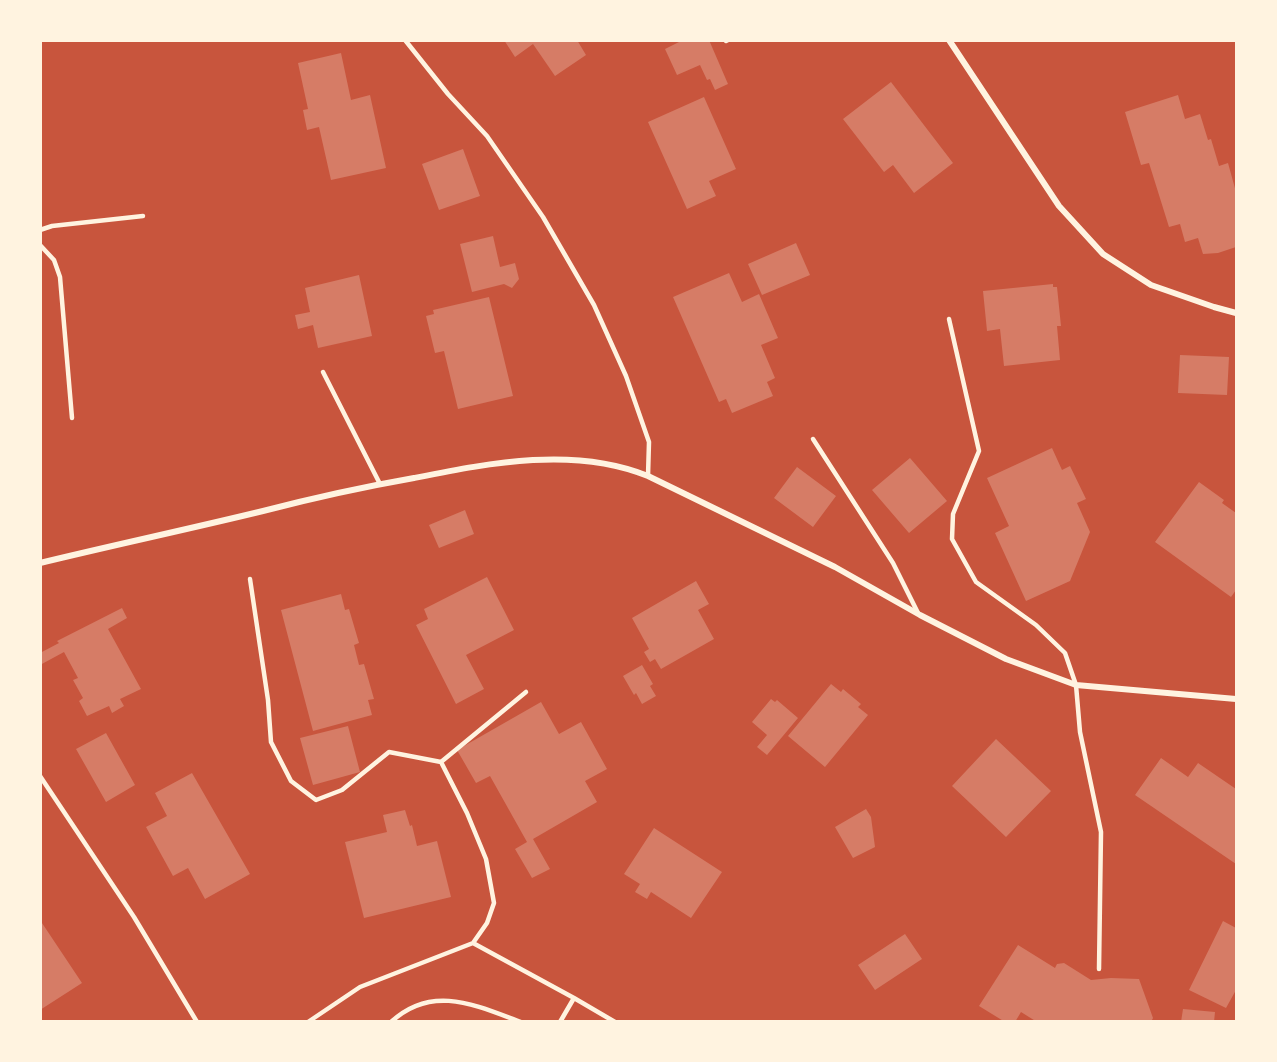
<!DOCTYPE html>
<html>
<head>
<meta charset="utf-8">
<style>
  body { margin:0 }
  #map { position:relative; width:1277px; height:1062px; overflow:hidden; background:#c8553d; font-family:"Archivo Narrow",sans-serif }
  canvas { display:block }
  .frame { position:absolute; inset:0; border:42px solid #fff3e0; pointer-events:none }
</style>
</head>
<body>
<div id="map">
<canvas width="1277" height="1062"></canvas>
<div class="frame"></div>
</div>
<script>
const ctx = document.querySelector('canvas').getContext('2d');
ctx.lineJoin = 'round';
function paint(path, color) {
  ctx.fillStyle = color;
  ctx.fill(path, 'evenodd');
}
function stroke(path, color, width, dash) {
  ctx.strokeStyle = color;
  ctx.lineWidth = width;
  ctx.lineCap = dash ? 'butt' : 'round';
  ctx.setLineDash(dash || []);
  ctx.stroke(path);
}
paint(new Path2D(`
  M 504,40 L 577,40 L 586,55 L 555,76 L 533,44 L 515,57 Z
  M 683,40 L 709,40 L 728,84 L 715,90 L 710,79 L 707,80 L 700,65 L 677,75 L 665,49 Z
  M 341,53 L 351,100 L 370,95 L 386,168 L 331,180 L 319,127 L 307,130 L 303,110 L 308,109 L 298,63 Z
  M 891,82 L 953,163 L 914,193 L 893,165 L 884,172 L 843,119 Z
  M 1178,95 L 1185,119 L 1200,114 L 1208,140 L 1211,139 L 1219,166 L 1228,163 L 1236,192 L 1236,247 L 1218,253 L 1203,254 L 1198,238 L 1185,242 L 1180,224 L 1169,227 L 1149,163 L 1141,165 L 1125,112 Z
  M 704,97 L 736,169 L 709,181 L 716,196 L 687,209 L 648,122 Z
  M 463,149 L 480,196 L 439,210 L 422,164 Z
  M 493,236 L 500,267 L 515,263 L 519,279 L 512,288 L 504,284 L 472,292 L 460,244 Z
  M 796,243 L 810,275 L 762,295 L 748,264 Z
  M 729,273 L 742,302 L 759,294 L 778,338 L 761,345 L 775,378 L 767,382 L 773,396 L 732,413 L 726,399 L 719,402 L 673,297 Z
  M 359,275 L 372,336 L 318,348 L 313,325 L 298,329 L 295,315 L 310,312 L 305,288 Z
  M 1053,284 L 1053,287 L 1057,287 L 1061,326 L 1057,326 L 1060,360 L 1004,366 L 1000,329 L 987,331 L 983,291 Z
  M 489,297 L 513,396 L 458,409 L 444,351 L 435,353 L 426,316 L 434,314 L 433,310 Z
  M 1180,355 L 1229,357 L 1227,395 L 1178,393 Z
  M 1052,448 L 1062,470 L 1070,466 L 1086,499 L 1077,503 L 1090,532 L 1070,581 L 1026,601 L 995,533 L 1009,526 L 987,478 Z
  M 910,458 L 947,501 L 909,533 L 872,490 Z
  M 797,467 L 836,496 L 813,527 L 774,498 Z
  M 1199,482 L 1224,500 L 1222,503 L 1236,513 L 1236,590 L 1231,597 L 1155,542 Z
  M 465,510 L 474,534 L 439,548 L 429,525 Z
  M 487,577 L 514,630 L 466,655 L 484,689 L 456,704 L 416,625 L 428,619 L 424,609 Z
  M 696,581 L 709,604 L 698,610 L 714,639 L 661,669 L 655,659 L 650,662 L 644,652 L 649,649 L 632,618 Z
  M 341,594 L 345,610 L 349,609 L 359,643 L 354,645 L 359,665 L 364,664 L 374,699 L 368,700 L 372,715 L 313,731 L 281,610 Z
  M 122,608 L 127,618 L 108,629 L 141,689 L 120,699 L 124,706 L 112,713 L 109,706 L 87,716 L 79,701 L 83,698 L 73,680 L 78,678 L 64,652 L 40,665 L 40,653 L 59,643 L 57,641 Z
  M 642,665 L 653,684 L 650,686 L 656,696 L 642,704 L 636,693 L 634,695 L 623,676 Z
  M 831,684 L 841,692 L 843,689 L 861,704 L 858,707 L 868,715 L 825,767 L 788,736 Z
  M 771,699 L 775,702 L 777,700 L 798,718 L 767,755 L 757,747 L 767,735 L 752,722 Z
  M 541,702 L 559,734 L 581,722 L 607,769 L 585,781 L 597,802 L 533,839 L 550,869 L 532,878 L 515,849 L 527,842 L 490,776 L 476,783 L 457,750 Z
  M 348,726 L 360,772 L 313,785 L 300,738 Z
  M 106,733 L 135,785 L 106,802 L 76,749 Z
  M 996,739 L 1051,791 L 1006,837 L 952,786 Z
  M 1161,758 L 1188,777 L 1198,763 L 1236,789 L 1236,864 L 1135,795 Z
  M 192,773 L 250,874 L 205,899 L 188,868 L 173,876 L 146,827 L 167,816 L 155,793 Z
  M 866,809 L 871,817 L 875,847 L 853,858 L 835,827 Z
  M 405,810 L 410,826 L 412,825 L 417,846 L 437,841 L 451,897 L 364,918 L 345,842 L 387,832 L 383,815 Z
  M 654,828 L 722,872 L 691,918 L 651,892 L 647,899 L 635,892 L 640,884 L 624,874 Z
  M 40,920 L 82,983 L 40,1010 Z
  M 1223,921 L 1236,928 L 1236,990 L 1226,1008 L 1189,990 Z
  M 905,934 L 922,959 L 875,990 L 858,965 Z
  M 1018,945 L 1055,968 L 1057,964 L 1064,963 L 1091,980 L 1111,978 L 1139,979 L 1153,1018 L 1151,1022 L 1037,1022 L 1021,1012 L 1015,1022 L 1005,1022 L 979,1006 Z
  M 1183,1009 L 1215,1012 L 1214,1022 L 1181,1022 Z`), '#d67c66');
stroke(new Path2D(`
  M 405,40 L 448,94 L 487,136 L 543,217 L 594,305 L 626,376 L 649,442 L 648,476
  M 726,41 L 728,40
  M 40,230 L 52,226 L 143,216
  M 40,245 L 54,260 L 60,277 L 72,418
  M 949,319 L 979,451 L 953,514 L 952,539 L 976,582 L 1036,625 L 1065,653 L 1076,685 L 1080,732 L 1101,832 L 1099,969
  M 323,372 L 380,484
  M 813,439 L 893,563 L 918,613
  M 250,579 L 268,700 L 271,742 L 291,781 L 316,800 L 342,790 L 389,752 L 441,762 L 467,813 L 486,859 L 494,903 L 487,923 L 473,943 L 360,987 L 308,1022
  M 441,762 L 526,692
  M 40,776 L 134,917 L 197,1022
  M 473,943 L 574,998 L 560,1022
  M 574,998 L 615,1022
  M 391,1022 C 432,984 475,1005 521,1022`), '#fff3e0', 4.5);
stroke(new Path2D(`
  M 949,40 L 1059,206 L 1103,254 L 1151,285 L 1214,307 L 1236,313
  M 40,563 C 114,545 189,529 263,511 C 313,498 363,487 414,478 C 490,463 574,446 648,476 L 835,567 L 920,615 L 1006,659 L 1076,685 L 1236,699`), '#fff3e0', 6);
</script>
</body>
</html>
